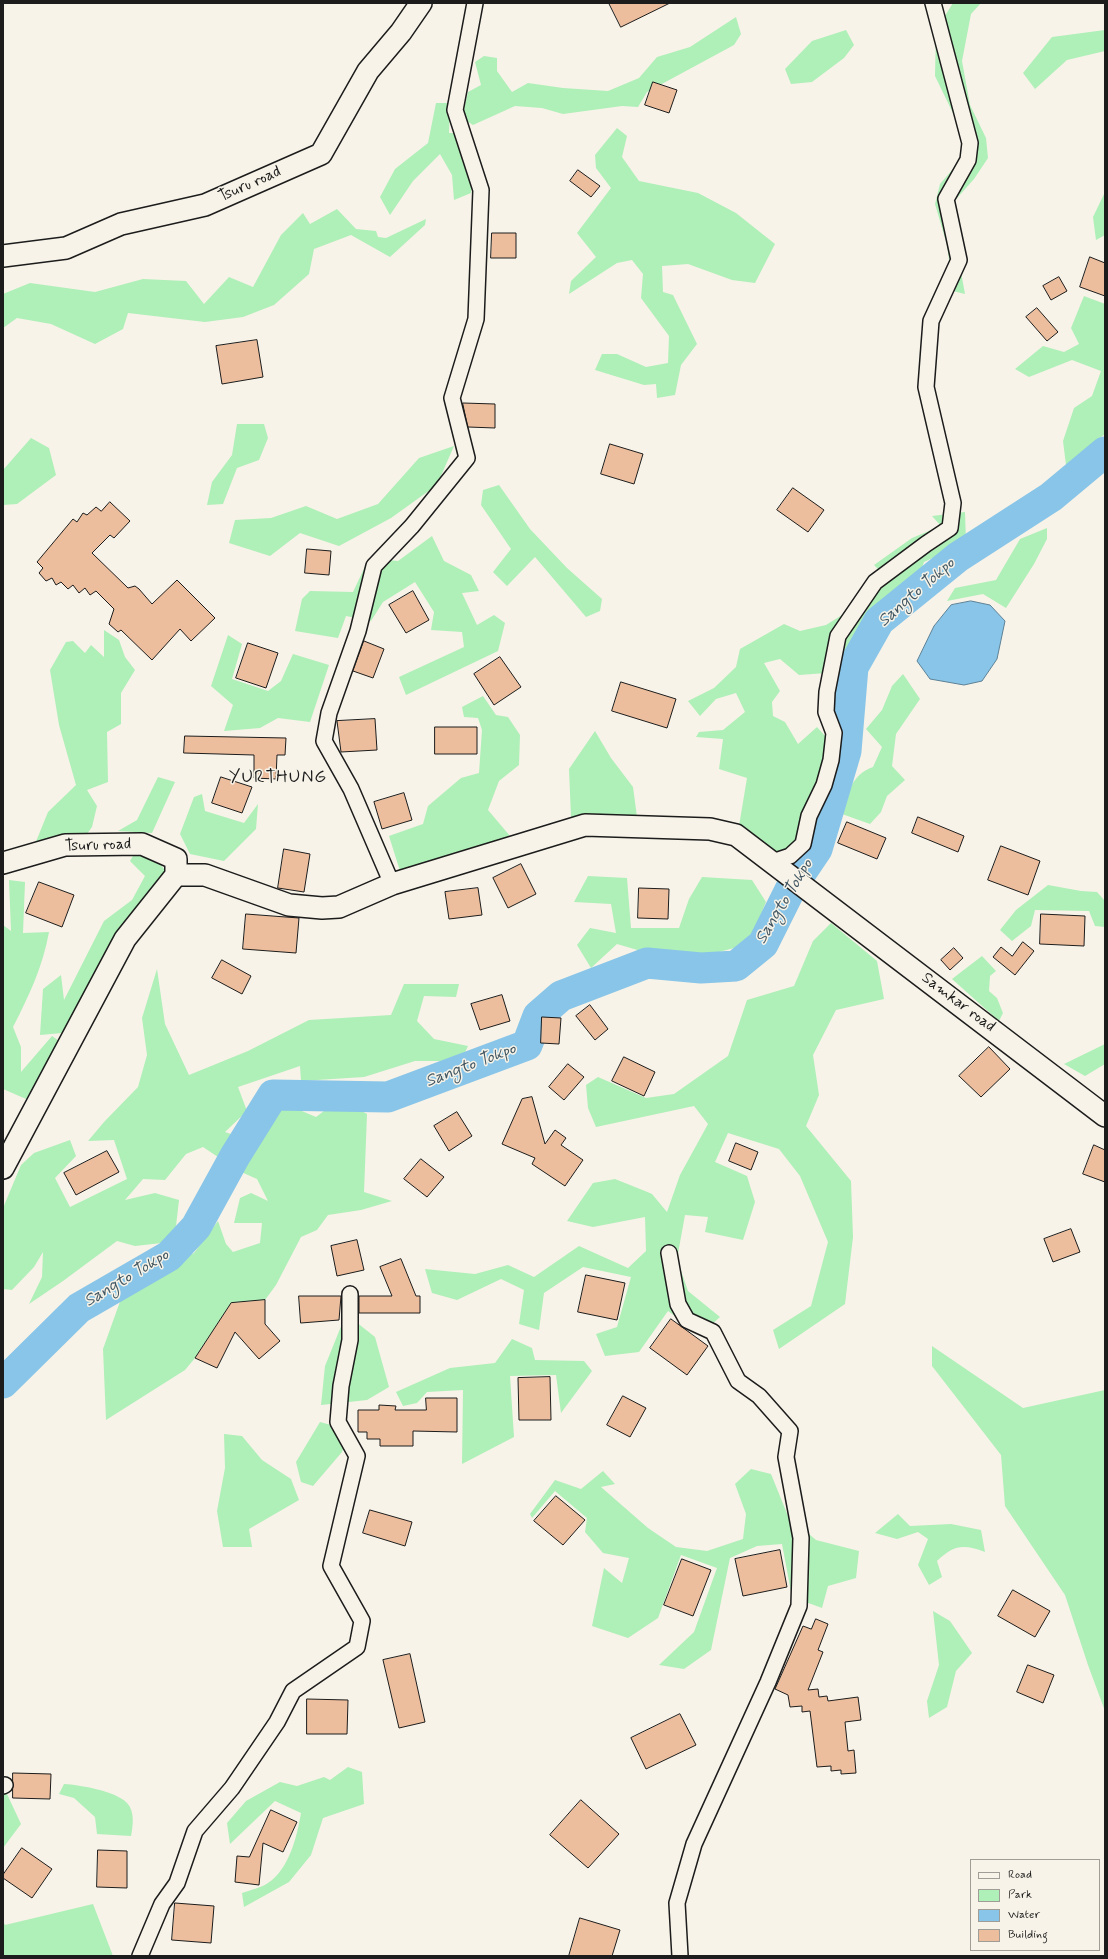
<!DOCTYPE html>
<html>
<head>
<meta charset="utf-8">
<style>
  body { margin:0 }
  #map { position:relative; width:1108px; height:1959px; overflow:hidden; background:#f7f3e8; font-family:Mynerve,sans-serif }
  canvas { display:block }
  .frame { position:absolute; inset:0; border:4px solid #1c1c1c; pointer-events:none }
  .legend { position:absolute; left:970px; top:1859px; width:130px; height:92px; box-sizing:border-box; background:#f7f3e8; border:1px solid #9f9d96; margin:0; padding:5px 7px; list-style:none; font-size:12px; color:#1c1c1c }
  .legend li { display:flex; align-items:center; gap:8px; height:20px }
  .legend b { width:20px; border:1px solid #9f9d96 }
</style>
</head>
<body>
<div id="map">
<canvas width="1108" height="1959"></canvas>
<div class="frame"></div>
<ul class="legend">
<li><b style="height:5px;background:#f7f3e8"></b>Road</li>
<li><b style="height:11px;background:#afefb8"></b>Park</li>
<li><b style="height:11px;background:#88c5e8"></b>Water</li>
<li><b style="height:11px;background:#edbe9d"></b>Building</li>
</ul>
</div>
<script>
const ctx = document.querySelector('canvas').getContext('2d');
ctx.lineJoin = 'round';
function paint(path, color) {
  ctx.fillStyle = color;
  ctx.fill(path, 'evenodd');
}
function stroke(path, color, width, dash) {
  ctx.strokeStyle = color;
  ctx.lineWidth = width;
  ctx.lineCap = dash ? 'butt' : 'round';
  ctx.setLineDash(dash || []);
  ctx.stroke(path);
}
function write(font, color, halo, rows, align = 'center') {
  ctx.font = font + ' Mynerve,sans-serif';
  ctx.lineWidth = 3;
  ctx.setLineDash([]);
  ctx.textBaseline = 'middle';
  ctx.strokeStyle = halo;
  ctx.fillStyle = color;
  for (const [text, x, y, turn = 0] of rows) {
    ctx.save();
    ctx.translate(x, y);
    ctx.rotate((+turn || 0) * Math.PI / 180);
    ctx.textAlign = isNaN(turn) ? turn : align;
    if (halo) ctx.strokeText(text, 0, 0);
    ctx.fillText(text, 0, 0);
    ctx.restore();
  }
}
paint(new Path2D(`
  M 953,3 L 981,3 L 971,14 L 962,61 L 970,105 L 986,138 L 988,158 L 974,179 L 949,207 L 965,294 L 953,291 L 947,245 L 935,204 L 940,184 L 965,155 L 964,136 L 935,76 L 936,30 Z
  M 736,17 L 741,34 L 734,45 L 647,92 L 638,107 L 622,106 L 563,114 L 542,108 L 515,106 L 473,125 L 462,118 L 468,92 L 481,85 L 475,62 L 484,56 L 497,58 L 497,71 L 512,92 L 528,83 L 563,88 L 608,91 L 639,78 L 657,57 L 690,47 Z
  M 846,30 L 854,45 L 844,58 L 812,82 L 791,84 L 785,69 L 812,41 Z
  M 1105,30 L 1105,51 L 1067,60 L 1035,89 L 1023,73 L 1052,37 Z
  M 436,103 L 450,103 L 449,133 L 459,133 L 472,178 L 471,193 L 454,200 L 452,175 L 440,154 L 413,181 L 390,215 L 380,197 L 395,169 L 428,143 Z
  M 617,128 L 627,136 L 622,157 L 639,181 L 698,193 L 736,213 L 775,244 L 755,283 L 732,280 L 688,264 L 662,266 L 663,292 L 673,295 L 697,344 L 681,365 L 675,395 L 657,398 L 656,384 L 644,385 L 595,370 L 602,354 L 617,354 L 646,367 L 668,363 L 669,336 L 641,298 L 643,274 L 632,260 L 617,263 L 569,294 L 571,281 L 596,257 L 577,233 L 611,188 L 596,168 L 595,155 Z
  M 1105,192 L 1105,235 L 1096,240 L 1093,217 Z
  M 337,209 L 356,229 L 376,231 L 378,237 L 386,238 L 426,219 L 425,225 L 390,257 L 351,235 L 314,249 L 309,274 L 274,305 L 243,317 L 205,322 L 128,313 L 123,329 L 95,344 L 51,324 L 17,318 L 3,328 L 3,294 L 30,283 L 95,292 L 143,279 L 186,281 L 204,304 L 229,277 L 253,287 L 281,235 L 303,213 L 310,224 Z
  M 1084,296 L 1105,304 L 1105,434 L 1066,465 L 1063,441 L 1074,408 L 1092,396 L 1101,371 L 1072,360 L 1029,377 L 1015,369 L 1043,346 L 1064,352 L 1079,344 L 1071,328 Z
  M 237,424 L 264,424 L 268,438 L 259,460 L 237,468 L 223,504 L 207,505 L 212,482 L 232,455 Z
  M 31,438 L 49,448 L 56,475 L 17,504 L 3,505 L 3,470 Z
  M 454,446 L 437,485 L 391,518 L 339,546 L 300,533 L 270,556 L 229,543 L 235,520 L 271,518 L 306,506 L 337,519 L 378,504 L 419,458 Z
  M 499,485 L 530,529 L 567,568 L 602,599 L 600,611 L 586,617 L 535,557 L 507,586 L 493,572 L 511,549 L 481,505 L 483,490 Z
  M 965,512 L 966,542 L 924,562 L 919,576 L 878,606 L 853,641 L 840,672 L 799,675 L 780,659 L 764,663 L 780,691 L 772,702 L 773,716 L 785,722 L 798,744 L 817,727 L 826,737 L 824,764 L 806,809 L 797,857 L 778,854 L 739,826 L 747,778 L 719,769 L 723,739 L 696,737 L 699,732 L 723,730 L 745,712 L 736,693 L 716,699 L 700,716 L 688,701 L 714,688 L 736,667 L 740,649 L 784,624 L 800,631 L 826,625 L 858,605 L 884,575 L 874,565 L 912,538 L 941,526 L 932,516 Z
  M 1047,528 L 1047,539 L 1034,564 L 1006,608 L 983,594 L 947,601 L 955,588 L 996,580 L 1020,539 Z
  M 432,536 L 444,561 L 471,575 L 479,591 L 462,593 L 477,625 L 494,615 L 505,623 L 498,651 L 406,695 L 399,677 L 464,647 L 462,632 L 431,630 L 434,612 L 415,582 L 383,602 L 371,621 L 346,616 L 338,638 L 295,631 L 302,599 L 310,591 L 353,592 L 369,558 L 398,561 Z
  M 104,630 L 119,640 L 125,657 L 135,670 L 121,693 L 121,724 L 107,732 L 108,782 L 87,790 L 97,806 L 92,827 L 84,838 L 35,844 L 48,812 L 76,785 L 59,725 L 50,670 L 66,642 L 73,641 L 85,653 L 91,645 L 104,657 Z
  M 228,635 L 242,644 L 232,679 L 268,691 L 281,681 L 293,654 L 329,665 L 310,722 L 278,718 L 260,728 L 224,731 L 233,705 L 211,686 Z
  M 903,674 L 920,699 L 896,734 L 892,766 L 905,780 L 887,796 L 881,812 L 870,824 L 842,814 C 847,794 852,774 873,767 L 882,747 L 866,729 L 882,710 L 892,686 Z
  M 483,696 L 496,715 L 508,717 L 520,735 L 519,765 L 499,781 L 488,810 L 510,836 L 400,871 L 389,836 L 423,824 L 428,806 L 461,778 L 479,773 L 482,730 L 478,718 L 464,717 L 462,707 Z
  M 595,731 L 611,758 L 633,787 L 637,817 L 619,815 L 571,817 L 569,769 Z
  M 158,777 L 175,782 L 152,833 L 118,831 L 137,820 Z
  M 202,794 L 205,811 L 244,823 L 258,804 L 256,829 L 224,861 L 190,854 L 180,834 L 194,797 Z
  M 134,854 L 158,862 L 166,871 L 122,924 L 62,1033 L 40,1035 L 43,989 L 61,975 L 64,1000 L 104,921 L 132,900 L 145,876 L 130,861 Z
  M 588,876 L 627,878 L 631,928 L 679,928 L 689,899 L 702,877 L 752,880 L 766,902 L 749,944 L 704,956 L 668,959 L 617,944 L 591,968 L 577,945 L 590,928 L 616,933 L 611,904 L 574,902 Z
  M 9,880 L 25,882 L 23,933 L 49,932 C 43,966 29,996 13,1027 L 21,1047 L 21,1072 L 52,1036 L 62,1043 L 26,1099 L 3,1089 L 3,925 L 11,931 Z
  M 1048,885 L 1081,891 L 1097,892 L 1105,901 L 1105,927 L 1095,926 L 1089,911 L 1035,910 L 1031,926 L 1012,941 L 1000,930 L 1016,910 Z
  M 831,923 L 877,961 L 884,999 L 836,1010 L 813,1055 L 819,1095 L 806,1126 L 851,1181 L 853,1237 L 845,1304 L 779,1349 L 773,1330 L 811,1306 L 828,1242 L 800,1176 L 779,1149 L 728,1133 L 715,1162 L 747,1176 L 755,1202 L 743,1240 L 705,1232 L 708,1217 L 685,1215 L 677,1259 L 688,1291 L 720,1317 L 700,1335 L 668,1311 L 639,1352 L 605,1356 L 596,1334 L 617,1327 L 631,1277 L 583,1267 L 544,1293 L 539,1330 L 519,1324 L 524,1290 L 501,1279 L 457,1300 L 432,1293 L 425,1269 L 475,1274 L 508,1265 L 534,1277 L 579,1246 L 628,1268 L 646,1251 L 645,1217 L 593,1227 L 567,1221 L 593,1183 L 615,1179 L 645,1191 L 652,1194 L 667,1212 L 680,1175 L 708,1124 L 694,1106 L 596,1127 L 588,1108 L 586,1085 L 598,1077 L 646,1098 L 674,1094 L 728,1056 L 747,1000 L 794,986 L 813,941 Z
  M 982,956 L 996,971 L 990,976 L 989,991 L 997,998 L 1003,1013 L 999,1021 L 952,979 Z
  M 157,969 L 165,1024 L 189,1075 L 248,1051 L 309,1020 L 391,1015 L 404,984 L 459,984 L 456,997 L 424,996 L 417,1021 L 434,1039 L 468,1046 L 461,1061 L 415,1061 L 364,1077 L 301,1081 L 300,1066 L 238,1087 L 247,1111 L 225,1132 L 234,1135 L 218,1157 L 203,1147 L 186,1154 L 165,1180 L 143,1179 L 125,1200 L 155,1193 L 179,1200 L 176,1226 L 162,1243 L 135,1246 L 117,1241 L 63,1281 L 29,1304 L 42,1277 L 43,1252 L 34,1267 L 12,1290 L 3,1289 L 3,1208 L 21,1165 L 34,1153 L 70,1140 L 76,1156 L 55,1178 L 70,1207 L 127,1179 L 114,1140 L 88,1141 L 104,1122 L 138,1087 L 147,1055 L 142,1018 Z
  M 1105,1044 L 1105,1064 L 1085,1076 L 1064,1064 Z
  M 340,1099 L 367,1114 L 364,1192 L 392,1201 L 361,1210 L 328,1215 L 317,1230 L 301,1237 L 276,1285 L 265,1300 L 231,1303 L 195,1358 L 185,1370 L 106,1420 L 103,1349 L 122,1296 L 163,1267 L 194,1253 L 218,1221 L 226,1244 L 233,1252 L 260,1243 L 262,1223 L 234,1223 L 240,1198 L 251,1193 L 268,1201 L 257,1179 L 239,1171 L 264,1123 L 283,1103 L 316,1117 Z
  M 346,1314 L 375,1337 L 389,1387 L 367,1400 L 321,1405 L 325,1366 Z
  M 512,1339 L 532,1348 L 535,1360 L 584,1361 L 592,1371 L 561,1413 L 556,1375 L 510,1376 L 514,1437 L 462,1464 L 463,1390 L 427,1392 L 417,1403 L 403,1406 L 396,1392 L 450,1368 L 495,1363 Z
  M 932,1346 L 1023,1408 L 1105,1390 L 1105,1711 L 1088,1665 L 1065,1595 L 1005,1506 L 1001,1455 L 932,1366 Z
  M 320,1422 L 349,1430 L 342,1452 L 313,1486 L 301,1482 L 296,1462 Z
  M 224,1434 L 242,1436 L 262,1460 L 291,1479 L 299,1500 L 249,1529 L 252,1547 L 223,1547 L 217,1511 L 225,1468 Z
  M 751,1469 L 771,1474 L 788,1516 L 816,1540 L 859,1551 L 856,1578 L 828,1586 L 822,1608 L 792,1597 L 782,1544 L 757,1546 L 730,1558 L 711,1650 L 684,1669 L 659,1665 L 694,1632 L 717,1568 L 681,1555 L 658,1618 L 628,1638 L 592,1626 L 604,1568 L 622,1583 L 629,1558 L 603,1553 L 585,1532 L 587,1518 L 555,1491 L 532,1518 L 530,1514 L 555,1480 L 581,1489 L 603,1471 L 615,1484 L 601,1487 L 648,1528 L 676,1547 L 707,1551 L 743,1539 L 746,1514 L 735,1484 Z
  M 898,1514 L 910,1526 L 951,1524 L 981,1530 L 985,1552 C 963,1544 954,1545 937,1561 L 942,1577 L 929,1585 L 918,1565 L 928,1539 L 918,1532 L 897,1539 L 875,1533 Z
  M 933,1611 L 950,1621 L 972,1653 L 956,1671 L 947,1707 L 929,1718 L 927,1701 L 939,1665 Z
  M 348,1767 L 362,1772 L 364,1804 L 323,1818 L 311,1855 L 289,1882 L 244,1907 L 242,1893 C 250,1890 261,1888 268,1883 C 289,1869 297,1837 301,1813 L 275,1801 L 230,1844 L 227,1823 L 246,1801 L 280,1782 L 297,1786 L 324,1777 L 330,1780 Z
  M 64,1784 C 80,1785 116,1791 127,1803 C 135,1811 133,1826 131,1836 L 97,1834 L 95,1817 L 74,1798 L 59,1794 Z
  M 3,1794 L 7,1794 L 21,1824 L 3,1848 Z
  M 93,1904 L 113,1956 L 3,1956 L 3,1921 L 5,1925 Z`), '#afefb8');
const water = new Path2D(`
  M 971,601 L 990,605 L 1005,621 L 997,659 L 982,681 L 964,685 L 930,679 L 917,661 L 934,626 L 951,605 Z`);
paint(water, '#88c5e8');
stroke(water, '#5d8196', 1);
stroke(new Path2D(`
  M 3,1383 L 79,1308 L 169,1256 L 196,1227 L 235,1156 L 273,1095 L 388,1097 L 527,1045 L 538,1016 L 561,996 L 647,963 L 701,968 L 736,966 L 763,944 L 792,886 L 817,849 L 846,751 L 853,667 L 879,621 L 958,557 L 1051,497 L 1105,452`), '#88c5e8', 31);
const building = new Path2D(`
  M 609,3 L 670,3 L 621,27 Z
  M 653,82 L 677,90 L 669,113 L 645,105 Z
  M 578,170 L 600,186 L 591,197 L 570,181 Z
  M 492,233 L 516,233 L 516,258 L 491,258 Z
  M 1090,257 L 1105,263 L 1105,296 L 1080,287 Z
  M 1059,277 L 1067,291 L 1051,300 L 1043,286 Z
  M 1037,308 L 1058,332 L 1047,341 L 1026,317 Z
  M 257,340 L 263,377 L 222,384 L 216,346 Z
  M 463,403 L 495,404 L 495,428 L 468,427 Z
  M 610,444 L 643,454 L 634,484 L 601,474 Z
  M 793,488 L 824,510 L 808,532 L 777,510 Z
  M 110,502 L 130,521 L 114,538 L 110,535 L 92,553 L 128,588 L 135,586 L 139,589 L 152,604 L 177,580 L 215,618 L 191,641 L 180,629 L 152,660 L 121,630 L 118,632 L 109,624 L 114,609 L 96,591 L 90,595 L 85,588 L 79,593 L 73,585 L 68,589 L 61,582 L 56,585 L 52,578 L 46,581 L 39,573 L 43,568 L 37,562 L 73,519 L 77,522 L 83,513 L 87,515 L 96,507 L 101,511 Z
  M 307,549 L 331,551 L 329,575 L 305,573 Z
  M 413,591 L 429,620 L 406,633 L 389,605 Z
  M 364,641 L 384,649 L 373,678 L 353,671 Z
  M 248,643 L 278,653 L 266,688 L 236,678 Z
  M 500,657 L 521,687 L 494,705 L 474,674 Z
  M 621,682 L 676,699 L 667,728 L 612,711 Z
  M 375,719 L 377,750 L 341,752 L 337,721 Z
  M 435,727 L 477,727 L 477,754 L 435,754 Z
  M 185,736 L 286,738 L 285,755 L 277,755 L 276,779 L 254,778 L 254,755 L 184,753 Z
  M 221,777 L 252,787 L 242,813 L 212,803 Z
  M 404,793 L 412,820 L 382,829 L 374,802 Z
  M 918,817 L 964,836 L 958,852 L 912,833 Z
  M 847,822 L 886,838 L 877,859 L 838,843 Z
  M 1001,846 L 1040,861 L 1028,895 L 988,880 Z
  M 284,849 L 310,854 L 304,892 L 278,888 Z
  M 521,864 L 536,894 L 508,908 L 493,878 Z
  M 39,882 L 74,895 L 62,927 L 26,913 Z
  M 478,888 L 482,915 L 449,919 L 445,892 Z
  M 639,888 L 669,889 L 668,919 L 638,918 Z
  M 246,914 L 299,918 L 296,953 L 243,949 Z
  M 1041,914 L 1085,916 L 1084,946 L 1040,944 Z
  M 1023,942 L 1034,951 L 1015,975 L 993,957 L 1001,947 L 1012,956 Z
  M 954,948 L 963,958 L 950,970 L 941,960 Z
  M 222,960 L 251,976 L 242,994 L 212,978 Z
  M 502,995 L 510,1021 L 480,1030 L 471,1004 Z
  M 590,1005 L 608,1029 L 595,1040 L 576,1016 Z
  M 542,1017 L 561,1018 L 559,1044 L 541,1043 Z
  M 989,1047 L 1010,1069 L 981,1097 L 959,1076 Z
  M 624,1057 L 655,1072 L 644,1096 L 612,1081 Z
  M 568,1064 L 584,1077 L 564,1100 L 549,1087 Z
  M 532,1097 L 545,1144 L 555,1130 L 566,1138 L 561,1145 L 583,1160 L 565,1186 L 532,1164 L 535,1158 L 502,1144 L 522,1099 Z
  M 457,1112 L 472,1136 L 449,1151 L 434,1126 Z
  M 736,1143 L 758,1152 L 751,1170 L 729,1161 Z
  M 1094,1145 L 1105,1150 L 1105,1182 L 1083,1174 Z
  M 107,1151 L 119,1172 L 76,1195 L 64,1173 Z
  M 421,1159 L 444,1177 L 427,1197 L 404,1179 Z
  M 1071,1229 L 1080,1252 L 1053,1262 L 1044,1239 Z
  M 357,1240 L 364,1270 L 337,1276 L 331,1246 Z
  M 401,1259 L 416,1296 L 420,1296 L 420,1313 L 359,1313 L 359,1296 L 392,1296 L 380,1267 Z
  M 586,1275 L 625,1283 L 617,1320 L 578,1312 Z
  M 299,1296 L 341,1296 L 339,1320 L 301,1323 Z
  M 265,1300 L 265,1324 L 280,1341 L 259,1359 L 235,1332 L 217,1368 L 195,1358 L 231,1303 Z
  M 671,1319 L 708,1346 L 687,1375 L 650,1348 Z
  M 550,1377 L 551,1420 L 519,1420 L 518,1378 Z
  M 623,1396 L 646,1408 L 630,1437 L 607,1425 Z
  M 426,1398 L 457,1398 L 457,1432 L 413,1431 L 413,1446 L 380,1446 L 380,1439 L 367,1439 L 367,1432 L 358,1432 L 358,1410 L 379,1410 L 379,1405 L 396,1406 L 395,1410 L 426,1410 Z
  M 556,1496 L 585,1520 L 563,1545 L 534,1521 Z
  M 370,1510 L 412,1522 L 405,1546 L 363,1533 Z
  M 780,1550 L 787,1587 L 743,1596 L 735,1559 Z
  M 682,1559 L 711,1570 L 693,1616 L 664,1605 Z
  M 1013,1590 L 1050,1611 L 1035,1637 L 998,1616 Z
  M 816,1619 L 828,1624 L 818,1650 L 823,1652 L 808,1690 L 818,1689 L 819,1697 L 827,1696 L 828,1701 L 858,1697 L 861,1720 L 845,1722 L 848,1751 L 854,1750 L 856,1773 L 841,1774 L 841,1770 L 831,1771 L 831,1766 L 817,1767 L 810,1711 L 802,1712 L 802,1706 L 790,1707 L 788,1695 L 775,1689 L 803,1626 L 811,1629 Z
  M 410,1654 L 425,1722 L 399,1728 L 383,1660 Z
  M 1028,1665 L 1054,1675 L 1043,1703 L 1017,1692 Z
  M 307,1699 L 348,1700 L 347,1734 L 307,1734 Z
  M 680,1714 L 696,1745 L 646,1769 L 631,1738 Z
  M 13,1773 L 51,1774 L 50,1799 L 13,1798 Z
  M 581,1800 L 619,1834 L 588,1868 L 550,1835 Z
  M 271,1810 L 297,1822 L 283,1852 L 263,1843 L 259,1885 L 235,1882 L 237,1856 L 249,1857 Z
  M 22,1848 L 52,1869 L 32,1898 L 3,1878 L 3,1875 Z
  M 98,1850 L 127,1851 L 127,1888 L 97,1887 Z
  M 175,1903 L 214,1906 L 211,1943 L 172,1940 Z
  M 580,1918 L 620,1930 L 612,1956 L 569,1956 Z`);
paint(building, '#edbe9d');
stroke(building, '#1c1c1c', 1);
const street = new Path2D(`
  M 772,862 L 790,856 L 803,844 L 809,816 L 824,785 L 831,760 L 834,733 L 826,712 L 827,692 L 838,636 L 875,582 L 926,544 L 950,528 L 953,503 L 926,387 L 931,321 L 959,260 L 946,199 L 968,160 L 970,143 L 933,3
  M 392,884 L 351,789 L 324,741 L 329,713 L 358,631 L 374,566 L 412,526 L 467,458 L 452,398 L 476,319 L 481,190 L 455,110 L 475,3
  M 669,1253 L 678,1304 L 687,1320 L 713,1332 L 738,1381 L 759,1396 L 790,1431 L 786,1457 L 801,1538 L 799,1606 L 768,1682 L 694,1844 L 677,1903 L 680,1956
  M 3,1786 L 5,1785
  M 140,1956 L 162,1904 L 177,1883 L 195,1831 L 232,1788 L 277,1722 L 293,1691 L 357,1647 L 362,1621 L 331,1566 L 357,1456 L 338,1422 L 341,1386 L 350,1340 L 350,1294`);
const secondary = new Path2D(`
  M 3,256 L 66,248 L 121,224 L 205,205 L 321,154 L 368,71 L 401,32 L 421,3
  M 3,863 L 65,845 L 142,844 L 176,859 L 176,875
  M 176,875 L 205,875 L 289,905 L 322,908 L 339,907 L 392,884 L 585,825 L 710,829 L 736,835 L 1105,1116
  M 3,1168 L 125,939 L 176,875`);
stroke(street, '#1c1c1c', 18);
stroke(secondary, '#1c1c1c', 24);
stroke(street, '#f7f3e8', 15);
stroke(secondary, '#f7f3e8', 21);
write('16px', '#1c1c1c', '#f7f3e8', [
  ["Tsuru road",250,185,-24],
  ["Tsuru road",98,846,-2],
  ["Samkar road",958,1003,37]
]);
write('italic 17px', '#425763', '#f7f3e8', [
  ["Sangto Tokpo",917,593,-41],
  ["Sangto Tokpo",785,902,-59],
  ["Sangto Tokpo",471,1066,-21],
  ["Sangto Tokpo",127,1279,-31]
]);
ctx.letterSpacing = '1px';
write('18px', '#1c1c1c', '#f7f3e8', [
  ["YURTHUNG",278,778]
]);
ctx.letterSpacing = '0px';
</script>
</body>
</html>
